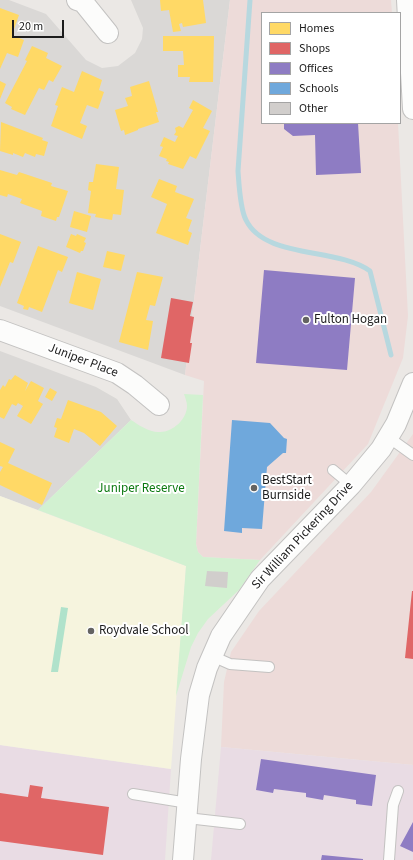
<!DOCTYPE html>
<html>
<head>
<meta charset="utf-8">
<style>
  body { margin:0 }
  #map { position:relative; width:413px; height:860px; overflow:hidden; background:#ebe8e5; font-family:"Source Sans 3",sans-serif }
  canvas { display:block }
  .legend { position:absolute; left:261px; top:12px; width:140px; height:112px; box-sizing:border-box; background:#fff; border:1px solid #a4a4a4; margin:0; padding:5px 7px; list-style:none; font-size:12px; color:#1c1c1c }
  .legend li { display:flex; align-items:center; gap:8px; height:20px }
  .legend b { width:20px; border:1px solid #a4a4a4 }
  .scale { position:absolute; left:12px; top:20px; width:52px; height:18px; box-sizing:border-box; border:2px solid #1c1c1c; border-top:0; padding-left:5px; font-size:12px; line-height:14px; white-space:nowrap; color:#1c1c1c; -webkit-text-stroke:3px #fff; paint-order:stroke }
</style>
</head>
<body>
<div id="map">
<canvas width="413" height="860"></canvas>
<ul class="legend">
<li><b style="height:11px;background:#ffd966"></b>Homes</li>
<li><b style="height:11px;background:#e06666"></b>Shops</li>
<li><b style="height:11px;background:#8e7cc3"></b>Offices</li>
<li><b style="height:11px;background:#6fa8dc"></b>Schools</li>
<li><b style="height:11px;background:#d1cecc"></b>Other</li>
</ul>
<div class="scale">20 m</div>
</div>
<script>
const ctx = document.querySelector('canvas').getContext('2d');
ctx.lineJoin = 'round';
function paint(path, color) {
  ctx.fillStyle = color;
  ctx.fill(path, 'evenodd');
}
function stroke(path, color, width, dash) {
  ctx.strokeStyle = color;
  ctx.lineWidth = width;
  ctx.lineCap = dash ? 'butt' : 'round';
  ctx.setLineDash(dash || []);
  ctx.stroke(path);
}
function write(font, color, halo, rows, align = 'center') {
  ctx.font = font + ' "Source Sans 3",sans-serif';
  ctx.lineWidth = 4;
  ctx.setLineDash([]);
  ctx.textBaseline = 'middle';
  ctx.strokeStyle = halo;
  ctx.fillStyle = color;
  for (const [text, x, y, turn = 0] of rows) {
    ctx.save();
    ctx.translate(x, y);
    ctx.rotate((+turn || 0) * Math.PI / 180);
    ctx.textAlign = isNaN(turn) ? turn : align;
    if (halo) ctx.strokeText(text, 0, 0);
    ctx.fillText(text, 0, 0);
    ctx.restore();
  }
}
paint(new Path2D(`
  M 0,0 L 9,0 L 46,14 L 86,60 L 102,68 L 118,66 L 135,53 L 142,39 L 143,28 L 131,0 L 230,0 L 185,375 L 0,306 Z
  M 0,351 L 96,387 L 117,399 L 131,420 L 38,510 L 0,496 Z`), '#dad8d6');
paint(new Path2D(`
  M 230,0 L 391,0 L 392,13 L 262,13 L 262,123 L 398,123 L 408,316 L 403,358 L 368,444 L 260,560 L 203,557 L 198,552 L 196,544 L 204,381 L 185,375 Z
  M 413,434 L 413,765 L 221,747 L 224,682 L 231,652 L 259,611 L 371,492 Z`), '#eddbd9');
paint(new Path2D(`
  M 0,745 L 171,769 L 165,860 L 0,860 Z
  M 221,747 L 413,765 L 413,860 L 211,860 Z`), '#e9dce4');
paint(new Path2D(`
  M 0,496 L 186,566 L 171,769 L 0,745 Z`), '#f6f4de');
paint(new Path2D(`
  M 184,394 L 203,395 L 196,544 L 198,552 L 203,557 L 260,560 L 239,590 L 208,619 L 198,633 L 191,647 L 176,696 L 186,566 L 38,510 L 131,420 C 139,425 150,433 160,432 C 173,432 187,419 187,406 C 187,402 185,397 184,394 Z`), '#d2f1d1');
paint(new Path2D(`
  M 61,607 L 68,608 L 58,672 L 51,672 Z`), '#b0e2cb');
paint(new Path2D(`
  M 160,0 L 203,0 L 206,23 L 183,27 L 182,23 L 179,24 L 181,31 L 173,32 L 169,10 L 161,11 Z
  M 0,8 L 19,15 L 12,35 L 24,40 L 18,57 L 7,53 L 0,69 Z
  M 163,36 L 214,36 L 213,82 L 189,82 L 190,77 L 178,77 L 178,65 L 184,65 L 183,51 L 163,51 Z
  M 32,46 L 48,53 L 46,58 L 62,66 L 53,82 L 49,80 L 44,90 L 39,88 L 25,115 L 11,109 L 12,107 L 5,103 L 27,61 L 25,60 Z
  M 82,71 L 102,80 L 99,90 L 104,92 L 98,109 L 87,105 L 80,123 L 87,126 L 82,139 L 51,126 L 58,106 L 55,105 L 62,87 L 74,92 Z
  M 0,81 L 6,84 L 0,99 Z
  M 149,81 L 158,112 L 156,112 L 159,122 L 138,129 L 138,130 L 125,135 L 124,130 L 121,131 L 115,110 L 128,106 L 125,98 L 132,96 L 130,87 Z
  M 193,100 L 212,111 L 203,128 L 210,131 L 196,159 L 190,156 L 183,169 L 168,164 L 169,162 L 166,161 L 167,159 L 159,156 L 163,147 L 160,146 L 164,137 L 175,142 L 178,136 L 174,135 L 176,132 L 175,128 L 179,126 L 183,128 L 193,110 L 189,108 Z
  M 1,122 L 43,138 L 42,140 L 48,142 L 44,156 L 36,154 L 35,157 L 25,153 L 23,157 L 13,153 L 13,155 L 0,151 Z
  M 96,164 L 119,167 L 116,189 L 124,190 L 121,215 L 113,214 L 112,220 L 95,217 L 96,214 L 88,213 L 91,191 L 88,190 L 89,182 L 93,182 Z
  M 0,170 L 17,175 L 19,172 L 52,183 L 51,186 L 68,191 L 59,217 L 57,217 L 56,221 L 41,216 L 42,211 L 20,203 L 22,199 L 8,194 L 7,197 L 0,195 Z
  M 159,179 L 177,186 L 175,192 L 194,199 L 186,218 L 192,220 L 188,231 L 192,233 L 188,245 L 156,233 L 167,204 L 151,197 Z
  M 74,211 L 91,216 L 87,232 L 70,227 Z
  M 0,234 L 21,242 L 13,263 L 10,262 L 0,287 Z
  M 71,234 L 76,236 L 77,234 L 86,238 L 84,242 L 86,243 L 83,251 L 81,251 L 80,253 L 66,247 Z
  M 38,246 L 68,257 L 62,272 L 58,270 L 42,312 L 29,307 L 28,310 L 23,309 L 24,306 L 17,303 Z
  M 107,251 L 125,255 L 121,271 L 103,267 Z
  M 77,272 L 101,279 L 93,310 L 69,303 Z
  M 137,272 L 163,277 L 155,306 L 150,305 L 146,320 L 153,321 L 148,350 L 119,342 Z
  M 15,375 L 28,383 L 25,391 L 31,381 L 44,388 L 38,401 L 43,404 L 31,424 L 17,416 L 23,406 L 18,403 L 16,406 L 12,404 L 4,419 L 0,417 L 0,390 L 3,385 L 5,387 L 9,379 L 11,380 Z
  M 50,388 L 57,392 L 52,401 L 45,397 Z
  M 68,400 L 101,412 L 117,426 L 100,446 L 84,433 L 74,429 L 69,443 L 54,437 L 57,428 L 54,427 L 57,418 L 61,419 Z
  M 0,442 L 15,449 L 8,463 L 52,483 L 42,505 L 0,485 L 0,472 L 3,467 L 0,466 Z`), '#ffd966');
paint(new Path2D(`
  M 171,298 L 193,302 L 190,316 L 194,317 L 190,343 L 192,343 L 189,363 L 161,358 Z
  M 412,591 L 413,591 L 413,659 L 405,658 Z
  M 30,785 L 43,787 L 41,798 L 109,807 L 103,855 L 0,841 L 0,793 L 28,797 Z`), '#e06666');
paint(new Path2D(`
  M 284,123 L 358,123 L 361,173 L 316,175 L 315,135 L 293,136 L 284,129 Z
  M 264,270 L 355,278 L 347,370 L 256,363 Z
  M 261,759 L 376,775 L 372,806 L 356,804 L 356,800 L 324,795 L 323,800 L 306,797 L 306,793 L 274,789 L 273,793 L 256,790 Z
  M 413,822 L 413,852 L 400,846 Z
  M 322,855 L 363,859 L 363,860 L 321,860 Z`), '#8e7cc3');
paint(new Path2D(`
  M 232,420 L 270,423 L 284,438 L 287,439 L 286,453 L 283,453 L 267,467 L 262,529 L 242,528 L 242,533 L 224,531 Z`), '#6fa8dc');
stroke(new Path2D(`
  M 250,0 L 238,171 C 239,184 240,209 246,220 C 265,259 336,247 370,271 L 391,355`), '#b7d8df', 5);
paint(new Path2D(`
  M 207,571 L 228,572 L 227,588 L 205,586 Z`), '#d1cecc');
const lane = new Path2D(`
  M 388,437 L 413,455
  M 333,470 L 351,485
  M 212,656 L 230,664 L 269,667
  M 133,794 L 188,803
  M 187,818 L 240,824
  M 389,860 L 393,805 L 398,791`);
const street = new Path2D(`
  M 77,0 L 83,2 L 108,33
  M 407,0 L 413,109
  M 0,330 L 117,373 L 135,385 L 159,405
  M 183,860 L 191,759 L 199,695 L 207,668 L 221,636 L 260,579 L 351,485 L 381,449 L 396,424 L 413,383`);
stroke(lane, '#c3c2c1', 12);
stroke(street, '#c3c2c1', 22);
stroke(lane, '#fcfcfb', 10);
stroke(street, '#fcfcfb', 20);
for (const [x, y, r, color] of [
  [306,320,4,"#646362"],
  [254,488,4,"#646362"],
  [91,631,4,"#646362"]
]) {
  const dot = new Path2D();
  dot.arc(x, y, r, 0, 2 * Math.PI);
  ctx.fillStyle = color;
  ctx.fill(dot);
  stroke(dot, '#fff', 1.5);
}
write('13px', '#1c1c1c', '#fff', [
  ["Fulton Hogan",314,320],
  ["BestStart",262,481],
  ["Burnside",262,496],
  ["Roydvale School",99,631]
], 'left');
write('13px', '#1c1c1c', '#fff', [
  ["Juniper Place",83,361,21],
  ["Sir William Pickering Drive",303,536,-47]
]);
write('13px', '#0b7910', '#fff', [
  ["Juniper Reserve",141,489]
]);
</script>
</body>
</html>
